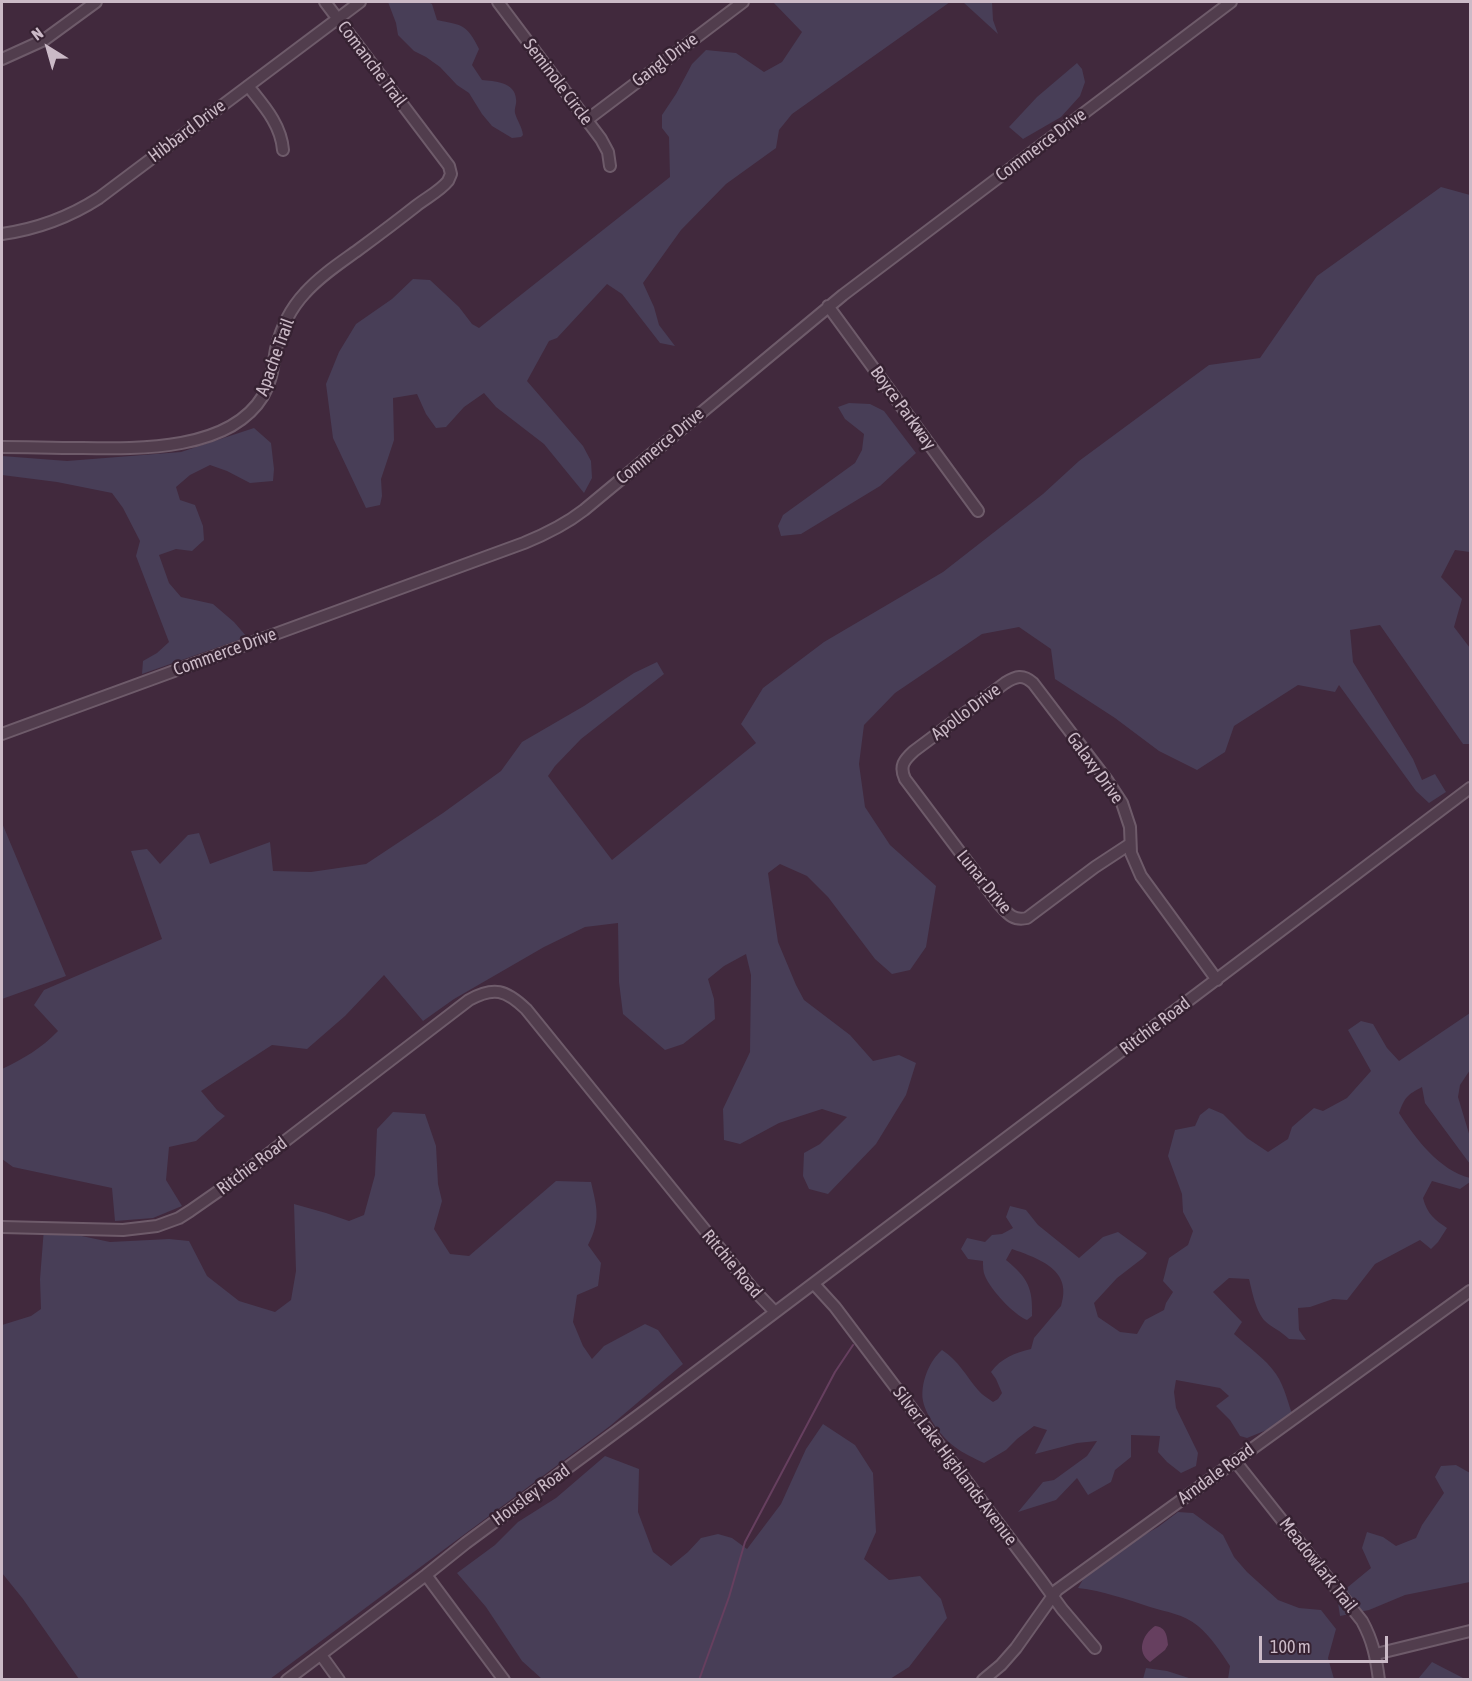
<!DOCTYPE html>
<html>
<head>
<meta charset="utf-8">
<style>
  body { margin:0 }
  #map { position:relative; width:1472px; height:1681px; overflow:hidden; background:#41293d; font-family:"Asap Condensed",sans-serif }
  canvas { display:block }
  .frame { position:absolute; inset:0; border:3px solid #cbbac7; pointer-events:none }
  .north { position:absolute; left:18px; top:18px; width:60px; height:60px; -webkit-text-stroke:4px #362232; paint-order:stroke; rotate:323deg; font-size:16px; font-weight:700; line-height:24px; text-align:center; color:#cbbac7 }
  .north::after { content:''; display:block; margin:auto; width:21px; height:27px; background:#cbbac7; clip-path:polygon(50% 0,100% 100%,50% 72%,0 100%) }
  .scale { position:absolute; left:1259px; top:1636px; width:129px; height:27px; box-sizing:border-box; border:3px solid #cbbac7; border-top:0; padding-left:8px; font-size:18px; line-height:21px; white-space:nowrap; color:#cbbac7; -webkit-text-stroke:4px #362232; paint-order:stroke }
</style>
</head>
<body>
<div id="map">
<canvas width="1472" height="1681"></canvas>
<div class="frame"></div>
<div class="north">N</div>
<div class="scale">100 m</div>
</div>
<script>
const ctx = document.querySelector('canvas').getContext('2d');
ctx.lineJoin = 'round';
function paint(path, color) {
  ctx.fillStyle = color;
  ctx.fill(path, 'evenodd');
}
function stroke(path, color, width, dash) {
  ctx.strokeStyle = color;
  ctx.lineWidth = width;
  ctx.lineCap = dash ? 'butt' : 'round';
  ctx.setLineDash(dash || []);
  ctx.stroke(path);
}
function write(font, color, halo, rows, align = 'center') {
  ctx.font = font + ' "Asap Condensed",sans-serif';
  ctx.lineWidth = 5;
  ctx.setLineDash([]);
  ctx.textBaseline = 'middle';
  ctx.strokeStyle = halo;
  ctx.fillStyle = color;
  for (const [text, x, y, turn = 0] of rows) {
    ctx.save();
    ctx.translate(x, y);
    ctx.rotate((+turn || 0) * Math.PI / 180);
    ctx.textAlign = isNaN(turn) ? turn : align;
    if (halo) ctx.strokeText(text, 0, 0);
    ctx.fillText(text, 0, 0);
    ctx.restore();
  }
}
paint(new Path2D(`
  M 388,2 L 428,2 L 432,4 L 437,20 C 462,25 467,24 479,49 L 472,65 L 482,80 C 494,81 515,82 516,99 C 517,104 514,108 515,113 C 517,121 522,126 523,135 L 521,137 L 512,138 L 492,126 L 482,114 L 469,93 L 457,85 L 440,67 L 426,57 L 414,51 L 398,35 L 396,23 Z
  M 773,2 L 950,2 L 792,114 L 779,130 L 776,148 L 726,184 L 681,230 L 643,283 L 654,307 L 659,325 L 675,346 L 660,343 L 622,294 L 607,284 L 557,338 L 549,341 L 527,381 L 583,446 L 591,461 L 592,478 L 584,493 L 544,444 L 496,407 L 484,393 L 464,407 L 446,427 L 436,428 L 426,414 L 417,394 L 393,398 L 394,440 L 381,479 L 382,496 L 380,505 L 366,508 L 333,438 L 326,384 L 339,352 L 356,324 L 392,299 L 413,279 L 430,280 L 459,307 L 472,324 L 479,328 L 670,177 L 669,137 L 662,128 L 662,115 L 676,94 L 692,64 L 706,50 L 736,53 L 764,72 L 782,62 L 802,32 Z
  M 957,2 L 992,2 L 993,20 L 998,34 L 963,2 Z
  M 1077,63 L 1082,69 L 1085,82 L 1080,96 L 1061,117 L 1023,139 L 1009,127 L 1037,97 Z
  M 1441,187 L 1470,195 L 1470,552 L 1455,550 L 1441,577 L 1462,599 L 1454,627 L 1470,648 L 1470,744 L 1463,744 L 1380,625 L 1350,630 L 1353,662 L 1413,759 L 1422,780 L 1435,774 L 1446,792 L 1429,803 L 1416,791 L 1339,685 L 1335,692 L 1298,685 L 1234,726 L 1225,752 L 1197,770 L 1159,751 L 1115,718 L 1055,679 L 1051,649 L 1019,627 L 982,634 L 895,693 L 864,725 L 859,764 L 865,807 L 890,845 L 936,886 L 926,947 L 910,970 L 892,974 L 875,959 L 828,897 L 807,876 L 780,864 L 768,873 L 778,942 L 796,985 L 804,1000 L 850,1035 L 873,1061 L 899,1055 L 916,1063 L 906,1095 L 876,1144 L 828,1194 L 809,1189 L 803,1176 L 804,1153 L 820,1144 L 847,1117 L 822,1109 L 779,1123 L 740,1144 L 724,1140 L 723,1109 L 750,1052 L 751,975 L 746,954 L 724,966 L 708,979 L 714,999 L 715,1019 L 683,1044 L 665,1050 L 623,1014 L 619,982 L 618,923 L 585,927 L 544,947 L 454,999 L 423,1021 L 384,975 L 345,1016 L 307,1049 L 272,1045 L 201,1091 L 217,1110 L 225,1116 L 196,1141 L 169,1147 L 166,1180 L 182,1206 L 153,1218 L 115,1221 L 112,1188 L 13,1167 L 2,1159 L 2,1069 C 23,1059 42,1048 58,1031 L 34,1005 L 44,990 L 162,939 L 131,851 L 147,849 L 160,864 L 188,835 L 199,833 L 210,864 L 270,842 L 273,871 L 311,872 L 366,864 L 443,813 L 501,771 L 522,742 L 584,706 L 634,673 L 657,662 L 664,674 L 581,739 L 555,766 L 548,776 L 612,860 L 756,743 L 741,724 L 763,688 L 824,642 L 943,572 L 1043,494 L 1079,461 L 1209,365 L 1260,358 L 1317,276 Z
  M 849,403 L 870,404 L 884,411 L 916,453 L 880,486 L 801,534 L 781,536 L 778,526 L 783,515 L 855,463 L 862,450 L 864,434 L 845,419 L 838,407 Z
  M 254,428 L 271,443 L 274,469 L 273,481 L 250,483 L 227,471 L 210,465 L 190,475 L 176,487 L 180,500 L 195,505 L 203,526 L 204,540 L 192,551 L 176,549 L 159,555 L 169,583 L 181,597 L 213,604 L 234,622 L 247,637 L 142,674 L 143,661 L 157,653 L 169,642 L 136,556 L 140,541 L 123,508 L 112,493 L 57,482 L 2,475 L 2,456 L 67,461 L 181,452 Z
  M 2,823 L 66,976 L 2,999 Z
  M 1470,1013 L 1470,1070 L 1460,1085 L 1458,1097 L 1470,1137 L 1470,1164 L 1425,1103 L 1422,1087 C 1407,1095 1405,1097 1399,1113 C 1416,1139 1439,1170 1470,1178 L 1470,1182 L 1460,1189 L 1432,1181 L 1423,1198 C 1427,1214 1435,1220 1447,1228 L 1438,1242 L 1431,1249 L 1420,1240 L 1375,1264 L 1347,1300 L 1333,1299 L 1310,1307 L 1298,1308 L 1299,1330 L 1306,1340 L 1289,1339 C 1281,1331 1271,1327 1265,1321 C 1256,1312 1252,1291 1249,1279 L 1229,1278 L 1213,1292 L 1242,1322 L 1234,1334 C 1247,1346 1266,1359 1276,1374 C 1285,1387 1288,1404 1294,1419 L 1247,1438 L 1240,1436 L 1230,1420 L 1216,1406 L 1229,1396 L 1220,1388 L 1176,1380 L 1174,1392 L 1176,1408 L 1198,1453 L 1196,1466 L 1181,1473 L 1167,1462 L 1158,1452 L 1160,1436 L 1131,1435 L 1131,1457 L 1115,1470 L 1111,1482 L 1088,1495 L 1077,1478 L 1056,1500 L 1018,1512 L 1043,1482 L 1054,1480 L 1087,1456 L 1097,1441 L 1077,1443 L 1035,1454 L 1047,1430 L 1034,1426 L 1017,1439 L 1006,1450 L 984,1463 C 974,1458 964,1454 955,1447 C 943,1439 926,1416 923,1401 C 920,1384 929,1361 942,1350 C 959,1361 966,1376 978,1390 C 982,1395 988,1398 993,1402 L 998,1399 L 1002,1393 L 996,1379 L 991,1372 C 1001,1358 1015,1353 1031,1349 L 1034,1338 L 1061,1306 C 1073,1270 1040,1259 1012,1249 L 1006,1260 C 1028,1278 1033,1288 1032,1316 L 1027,1320 C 1013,1314 991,1290 985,1276 C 983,1272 983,1266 983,1261 L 968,1259 L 961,1249 L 967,1238 L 985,1242 L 992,1235 L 1002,1234 L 1013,1228 L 1006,1217 L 1010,1206 L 1026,1210 L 1038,1225 L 1079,1258 L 1103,1237 L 1118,1232 L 1147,1253 L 1143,1258 L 1117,1278 L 1094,1303 L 1098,1317 L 1120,1332 L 1137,1334 L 1145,1320 L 1164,1310 L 1166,1303 L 1173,1292 L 1163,1281 L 1169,1258 L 1188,1245 L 1193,1231 L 1183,1212 L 1182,1194 L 1168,1156 L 1175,1130 L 1195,1126 L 1200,1115 L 1209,1108 L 1223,1114 L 1247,1138 L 1268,1152 L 1288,1139 L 1292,1127 L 1314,1108 L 1323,1111 L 1347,1098 L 1371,1071 L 1348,1030 L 1361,1021 L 1373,1024 L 1387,1048 L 1399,1061 Z
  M 393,1112 L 425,1114 L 436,1146 L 438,1184 L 442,1201 L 434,1229 L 450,1254 L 469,1256 L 556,1181 L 591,1182 C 597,1208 601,1220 588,1245 L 601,1263 L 598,1286 L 577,1295 L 573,1322 L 583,1346 L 592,1359 L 604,1346 L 645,1324 L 658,1330 L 683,1364 L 610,1426 L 270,1679 L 79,1679 L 23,1599 L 2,1573 L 2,1325 L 31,1316 L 41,1309 L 40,1279 L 44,1228 L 110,1242 L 169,1239 L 189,1241 L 207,1276 L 239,1301 L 275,1312 L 291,1300 L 296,1271 L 294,1204 L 326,1213 L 349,1221 L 364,1215 L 375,1175 L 377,1129 Z
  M 823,1424 L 855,1445 L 873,1473 L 876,1532 L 864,1559 L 889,1580 L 920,1576 L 941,1599 L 947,1618 L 909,1667 L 890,1679 L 542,1679 L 522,1661 L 486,1607 L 457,1573 L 495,1545 L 518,1522 L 556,1498 L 605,1456 L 639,1469 L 638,1512 L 653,1552 L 671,1566 L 688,1552 L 701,1538 L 718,1534 L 732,1538 L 747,1549 L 781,1504 L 806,1449 Z
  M 1456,1465 L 1470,1473 L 1470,1582 L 1405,1595 L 1369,1610 L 1340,1616 L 1337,1596 L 1371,1568 L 1362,1548 L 1367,1532 L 1383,1537 L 1396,1546 L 1416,1538 L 1422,1525 L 1444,1493 L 1435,1477 L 1441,1466 Z
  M 1178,1512 L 1193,1513 L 1223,1535 L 1234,1557 L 1247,1572 L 1278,1600 L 1299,1608 L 1321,1610 L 1336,1629 L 1328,1658 L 1334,1679 L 1228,1679 L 1230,1666 C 1221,1652 1210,1636 1198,1626 C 1184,1614 1166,1612 1150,1607 C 1126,1599 1103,1591 1078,1588 L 1085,1576 L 1132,1542 L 1158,1527 Z
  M 1432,1662 L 1465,1679 L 1418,1679 Z
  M 1146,1668 L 1167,1671 L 1192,1679 L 1143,1679 Z`), '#483e57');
paint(new Path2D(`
  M 1155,1626 C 1166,1627 1167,1636 1168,1645 L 1165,1650 L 1150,1662 C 1136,1652 1142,1635 1155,1626 Z`), '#663f5f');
stroke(new Path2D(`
  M 699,1680 L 729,1597 L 745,1542 L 835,1372 L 853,1345`), '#663f5f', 2);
const minor = new Path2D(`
  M 498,2 L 601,139 L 608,152 L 610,166
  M 2,59 L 44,40 L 96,2
  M 248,86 C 263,105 281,124 283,150
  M 587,120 L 743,2
  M 2,234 C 37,229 68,218 99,198 L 360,2
  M 828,306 L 978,511
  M 2,447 C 27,447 53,448 79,448 C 135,449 229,452 263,396 C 272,381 273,366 276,349 C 281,328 291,308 305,293 C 320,276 340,263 358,250 C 377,236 397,221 416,206 C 426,198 440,191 448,181 L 451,174 L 449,166 L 325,2
  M 2,734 L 524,543 C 546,534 566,524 584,510 L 843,295 L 1231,2
  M 1130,844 L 1095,867 L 1027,918 C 1013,921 1008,914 999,904 L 905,779 C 899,766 904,760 914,751 L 1005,683 C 1016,676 1023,674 1033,683 L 1107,780 L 1122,803 L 1130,827 L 1131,853 L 1141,876 L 1217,980
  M 2,1227 L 123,1230 L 157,1226 L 179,1218 L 190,1211 L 233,1181 L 469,1000 C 494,986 506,990 526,1009 L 751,1287 L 775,1312
  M 814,1284 L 835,1307 L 1041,1580 L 1062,1609 L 1095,1648
  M 1235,1461 L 1362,1621 C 1373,1641 1376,1657 1379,1680
  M 426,1575 L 504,1680
  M 1376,1654 L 1470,1631
  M 321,1655 L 339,1680
  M 287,1680 L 426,1575 L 466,1543 L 639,1415 L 1470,788
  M 983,1680 L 1001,1665 L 1016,1648 L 1057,1590 L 1470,1291`);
stroke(minor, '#6e5b6a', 14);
stroke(minor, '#513d4d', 10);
write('18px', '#cbbac7', '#362232', [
  ["Gangl Drive",665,60,-37],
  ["Comanche Trail",372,64,53],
  ["Seminole Circle",558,82,53],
  ["Hibbard Drive",187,131,-37],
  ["Commerce Drive",1041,145,-37],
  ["Apache Trail",275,357,-70],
  ["Boyce Parkway",903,408,54],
  ["Commerce Drive",660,446,-40],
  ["Commerce Drive",225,652,-20],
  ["Apollo Drive",966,712,-37],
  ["Galaxy Drive",1095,768,54],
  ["Lunar Drive",984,882,51],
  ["Ritchie Road",1155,1026,-37],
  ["Ritchie Road",252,1166,-37],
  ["Ritchie Road",732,1264,50],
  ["Silver Lake Highlands Avenue",955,1466,53],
  ["Arndale Road",1216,1474,-36],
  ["Housley Road",531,1495,-36],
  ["Meadowlark Trail",1318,1565,52]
]);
</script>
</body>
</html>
